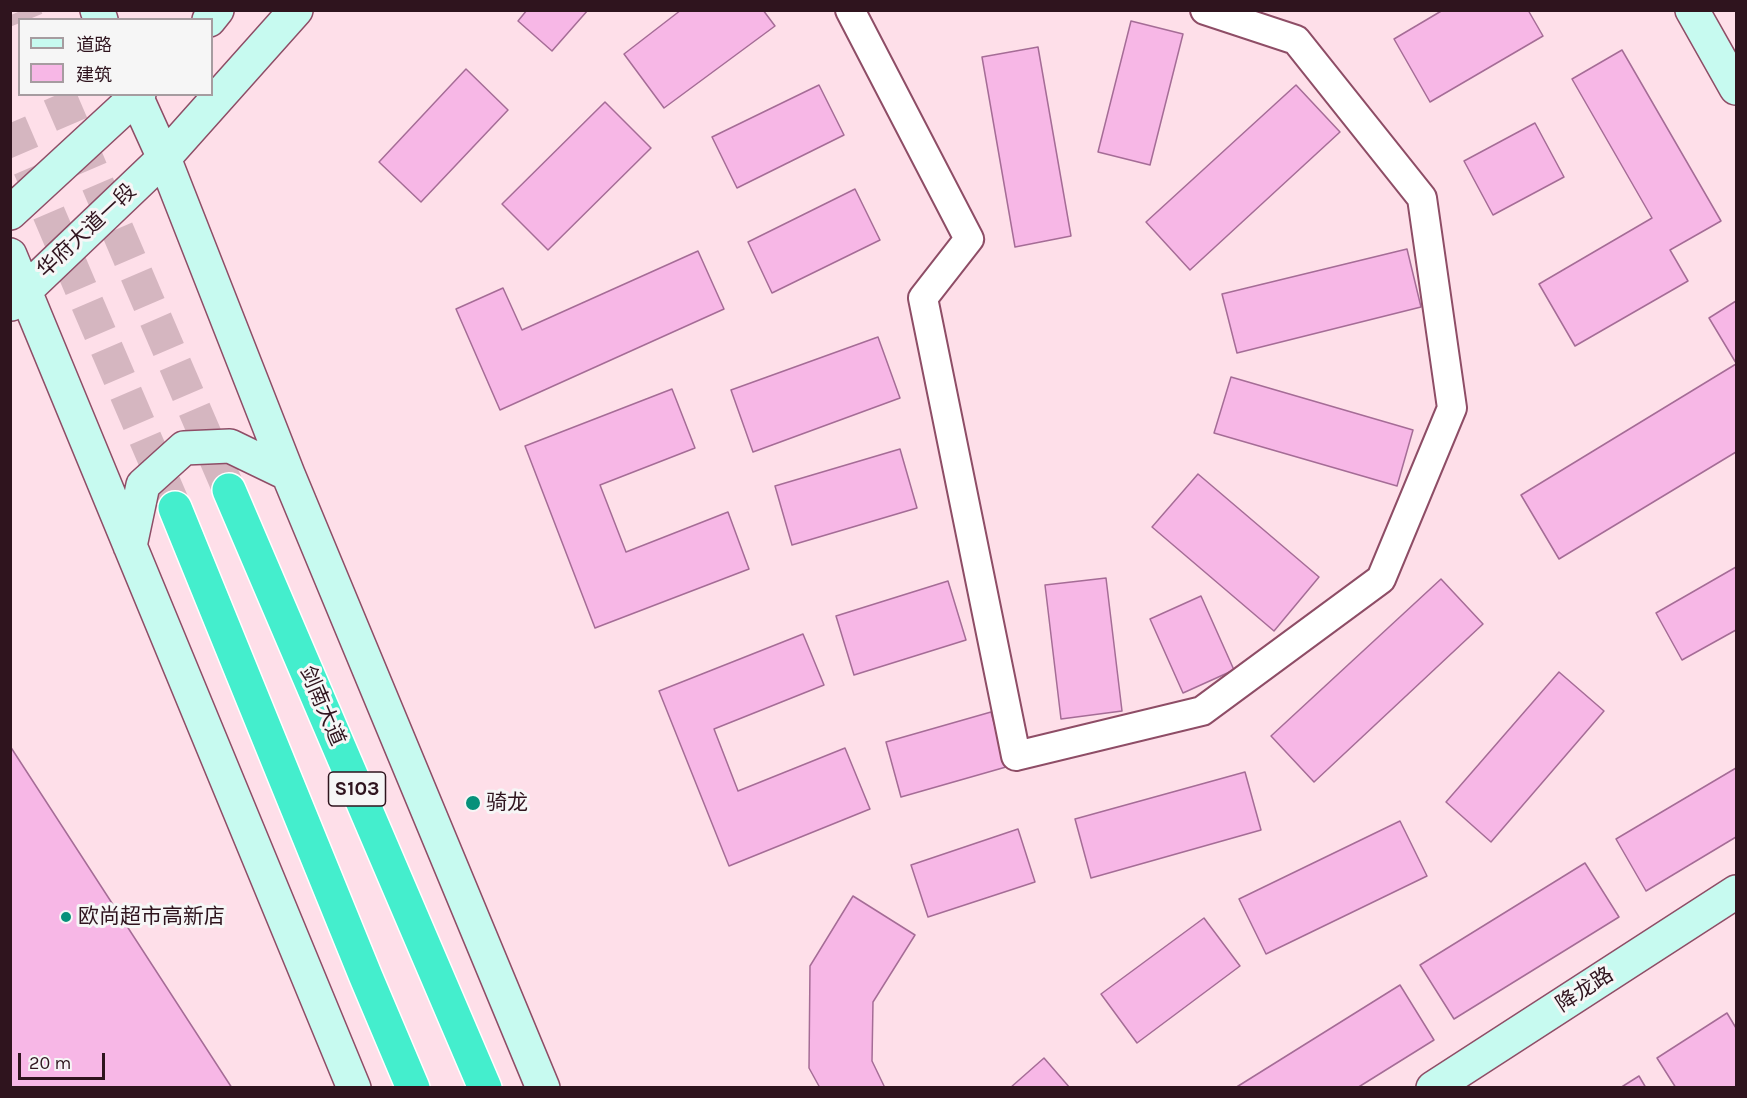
<!DOCTYPE html>
<html>
<head>
<meta charset="utf-8">
<style>
  body { margin:0 }
  #map { position:relative; width:1747px; height:1098px; overflow:hidden; background:#fedfe9; font-family:Karla,"Noto Sans SC",sans-serif }
  canvas { display:block }
  .frame { position:absolute; inset:0; border:12px solid #2f141e; pointer-events:none }
  .legend { position:absolute; left:18px; top:18px; width:195px; height:78px; box-sizing:border-box; background:#f6f6f6; border:2px solid #a69ca0; margin:0; padding:8px 10px; list-style:none; font-size:18px; color:#2f141e }
  .legend li { display:flex; align-items:center; gap:12px; height:30px }
  .legend b { width:30px; border:2px solid #a69ca0 }
  .scale { position:absolute; left:18px; top:1053px; width:87px; height:27px; box-sizing:border-box; border:3px solid #2f141e; border-top:0; padding-left:8px; font-size:18px; line-height:21px; white-space:nowrap; color:#2f141e; -webkit-text-stroke:4px #f6f6f6; paint-order:stroke }
</style>
</head>
<body>
<div id="map">
<canvas width="1747" height="1098"></canvas>
<div class="frame"></div>
<ul class="legend">
<li><b style="height:8px;background:#c7faf0"></b>道路</li>
<li><b style="height:16px;background:#f7b7e6"></b>建筑</li>
</ul>
<div class="scale">20 m</div>
</div>
<script>
const ctx = document.querySelector('canvas').getContext('2d');
ctx.lineJoin = 'round';
function paint(path, color) {
  ctx.fillStyle = color;
  ctx.fill(path, 'evenodd');
}
function stroke(path, color, width, dash) {
  ctx.strokeStyle = color;
  ctx.lineWidth = width;
  ctx.lineCap = dash ? 'butt' : 'round';
  ctx.setLineDash(dash || []);
  ctx.stroke(path);
}
function write(font, color, halo, rows, align = 'center') {
  ctx.font = font + ' Karla,"Noto Sans SC",sans-serif';
  ctx.lineWidth = 6;
  ctx.setLineDash([]);
  ctx.textBaseline = 'middle';
  ctx.strokeStyle = halo;
  ctx.fillStyle = color;
  for (const [text, x, y, turn = 0] of rows) {
    ctx.save();
    ctx.translate(x, y);
    ctx.rotate((+turn || 0) * Math.PI / 180);
    ctx.textAlign = isNaN(turn) ? turn : align;
    if (halo) ctx.strokeText(text, 0, 0);
    ctx.fillText(text, 0, 0);
    ctx.restore();
  }
}
const building = new Path2D(`
  M 527,10 L 588,10 L 552,51 L 518,21 Z
  M 681,10 L 763,10 L 775,26 L 664,108 L 624,54 Z
  M 1443,10 L 1528,10 L 1543,36 L 1430,102 L 1394,39 Z
  M 1131,21 L 1183,34 L 1150,165 L 1098,152 Z
  M 1038,47 L 1071,236 L 1015,247 L 982,57 Z
  M 1622,50 L 1721,221 L 1670,250 L 1688,281 L 1575,346 L 1539,284 L 1652,218 L 1572,79 Z
  M 466,69 L 508,110 L 421,202 L 379,162 Z
  M 819,85 L 844,135 L 737,188 L 712,137 Z
  M 1296,85 L 1340,132 L 1190,270 L 1146,222 Z
  M 605,102 L 651,148 L 548,250 L 502,204 Z
  M 1535,123 L 1564,177 L 1493,215 L 1464,161 Z
  M 855,189 L 880,240 L 772,293 L 748,242 Z
  M 1407,249 L 1421,307 L 1237,353 L 1222,294 Z
  M 698,251 L 724,309 L 500,410 L 456,309 L 503,288 L 522,330 Z
  M 1736,301 L 1736,363 L 1709,318 Z
  M 878,337 L 900,398 L 753,452 L 731,390 Z
  M 1736,364 L 1736,452 L 1559,559 L 1521,495 Z
  M 1231,377 L 1413,430 L 1397,486 L 1214,433 Z
  M 672,389 L 695,448 L 600,485 L 626,552 L 728,512 L 749,569 L 595,628 L 525,446 Z
  M 900,449 L 917,508 L 792,545 L 775,486 Z
  M 1198,474 L 1319,577 L 1274,631 L 1152,527 Z
  M 1736,567 L 1736,630 L 1682,660 L 1656,613 Z
  M 1106,578 L 1122,711 L 1061,719 L 1045,585 Z
  M 1441,579 L 1483,624 L 1314,782 L 1271,736 Z
  M 948,581 L 966,640 L 854,675 L 836,616 Z
  M 1201,596 L 1234,670 L 1183,693 L 1150,619 Z
  M 803,634 L 824,685 L 714,729 L 738,791 L 845,748 L 870,809 L 729,866 L 659,691 Z
  M 1559,672 L 1604,711 L 1491,842 L 1446,802 Z
  M 991,712 L 1006,767 L 901,797 L 886,742 Z
  M 10,746 L 232,1088 L 10,1088 Z
  M 1736,768 L 1736,837 L 1646,891 L 1616,839 Z
  M 1245,772 L 1261,830 L 1091,878 L 1075,819 Z
  M 1400,821 L 1427,876 L 1266,954 L 1239,899 Z
  M 1018,829 L 1035,882 L 928,917 L 911,865 Z
  M 1585,863 L 1619,917 L 1454,1019 L 1420,965 Z
  M 853,896 L 915,935 L 873,1002 L 872,1061 L 885,1088 L 820,1088 L 809,1068 L 810,966 Z
  M 1204,918 L 1240,966 L 1137,1043 L 1101,994 Z
  M 1400,985 L 1434,1040 L 1357,1088 L 1235,1088 Z
  M 1727,1013 L 1736,1028 L 1736,1088 L 1676,1088 L 1657,1058 Z
  M 1044,1058 L 1070,1088 L 1010,1088 Z
  M 1639,1076 L 1646,1088 L 1620,1088 Z`);
paint(building, '#f7b7e6');
stroke(building, '#a56c96', 1.5);
stroke(new Path2D(`
  M 23,10 L 27,20
  M 59,94 L 229,490
  M 10,123 L 175,508`), '#d5b6c0', 33, [33, 16]);
const street = new Path2D(`
  M 850,10 L 969,239 L 923,298 L 1016,756 L 1202,711 L 1381,579 L 1452,408 L 1422,198 L 1296,40 L 1205,10`);
const secondary = new Path2D(`
  M 97,10 L 101,20
  M 1692,10 L 1736,88
  M 209,20 L 217,10
  M 135,94 L 164,158 L 288,474 L 543,1088
  M 10,213 L 139,94
  M 10,255 L 354,1088
  M 11,304 L 164,158 L 296,10
  M 130,546 L 143,485 L 184,448 L 230,446 L 288,474
  M 1433,1088 L 1736,892`);
const highway = new Path2D(`
  M 229,490 L 485,1088
  M 175,508 L 366,977 L 413,1088`);
stroke(street, '#8e4d66', 32);
stroke(secondary, '#8e4d66', 36);
stroke(highway, '#fff', 36);
stroke(street, '#fff', 28);
stroke(secondary, '#c7faf0', 33);
stroke(highway, '#44eecd', 33);
for (const [x, y, r, color] of [
  [473,803,8,"#07917a"],
  [66,917,6,"#07917a"]
]) {
  const dot = new Path2D();
  dot.arc(x, y, r, 0, 2 * Math.PI);
  ctx.fillStyle = color;
  ctx.fill(dot);
  stroke(dot, '#f6f6f6', 2);
}
for (const [x, y, w] of [
  [357,789,57]
]) {
  const box = new Path2D();
  box.roundRect(x - w / 2, y - 17, w, 34, 4.5);
  ctx.fillStyle = '#f6f6f6';
  ctx.fill(box);
  stroke(box, '#2f141e', 1.5);
}
write('bold 20px', '#2f141e', null, [
  ["S103",357,789]
]);
write('21px', '#2f141e', '#f6f6f6', [
  ["华府大道一段",87,231,-43],
  ["剑南大道",322,706,67],
  ["降龙路",1585,990,-33]
]);
write('21px', '#2f141e', '#f6f6f6', [
  ["骑龙",486,803],
  ["欧尚超市高新店",78,917]
], 'left');
</script>
</body>
</html>
